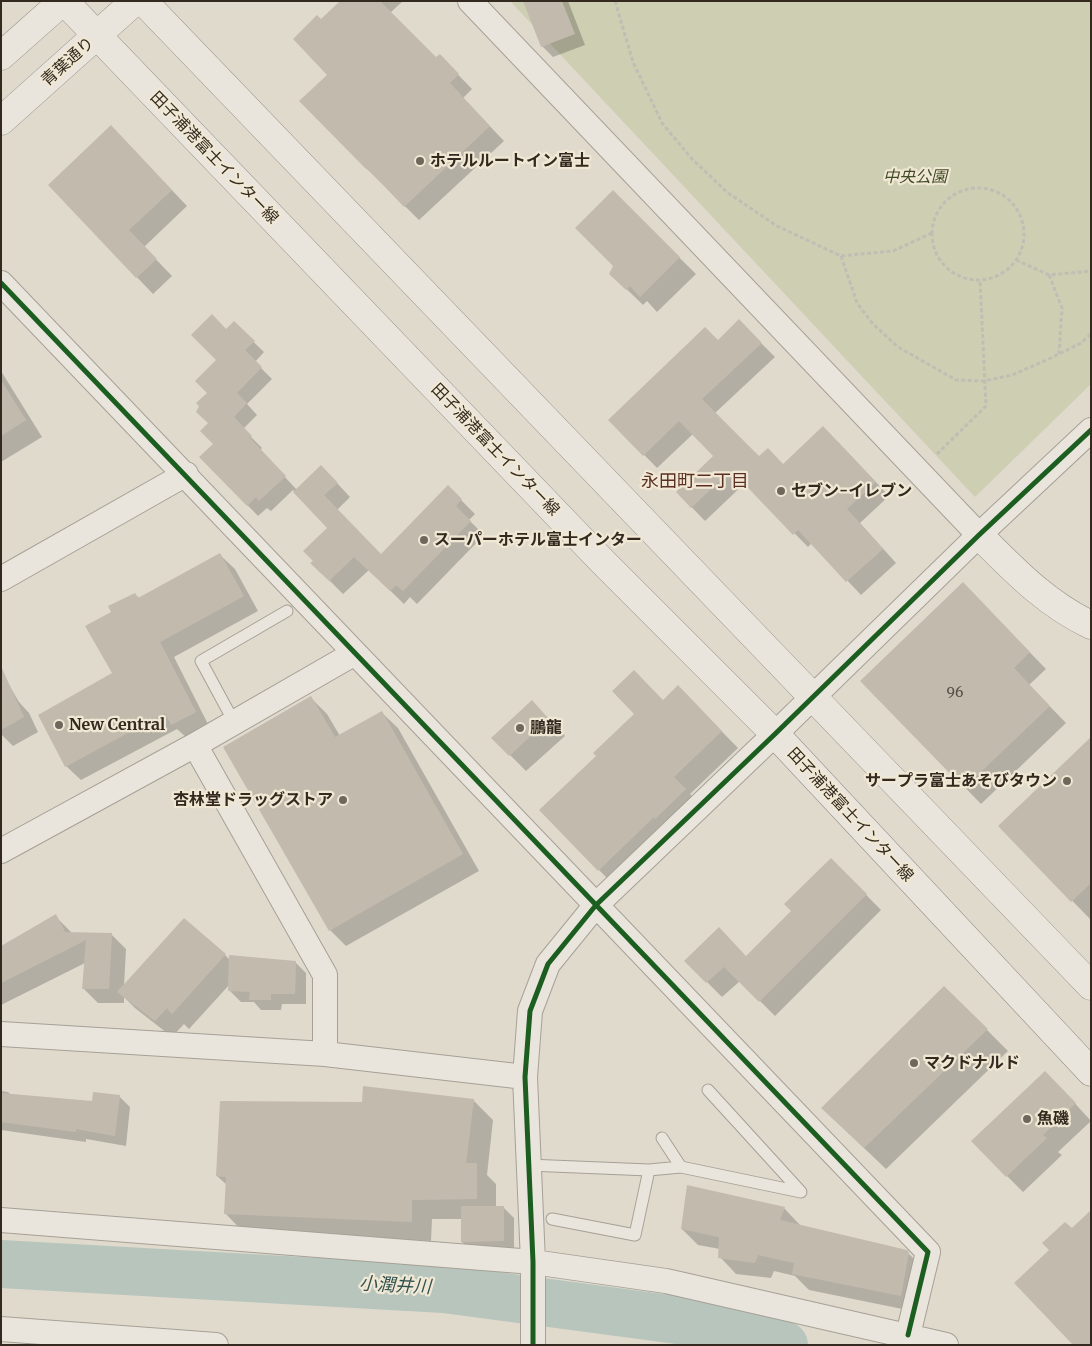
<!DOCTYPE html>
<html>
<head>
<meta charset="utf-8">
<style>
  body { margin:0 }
  #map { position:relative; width:1092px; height:1346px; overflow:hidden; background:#e0dacd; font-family:Merriweather,serif }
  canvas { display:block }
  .frame { position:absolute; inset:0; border:2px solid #33291f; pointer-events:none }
</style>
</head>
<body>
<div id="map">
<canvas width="1092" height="1346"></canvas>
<div class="frame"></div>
</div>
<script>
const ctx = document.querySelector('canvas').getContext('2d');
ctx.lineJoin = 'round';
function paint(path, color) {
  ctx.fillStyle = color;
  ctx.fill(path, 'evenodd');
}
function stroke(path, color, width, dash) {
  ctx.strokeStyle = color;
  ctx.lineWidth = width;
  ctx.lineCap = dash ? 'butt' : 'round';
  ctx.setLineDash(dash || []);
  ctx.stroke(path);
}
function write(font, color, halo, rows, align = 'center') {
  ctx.font = font + ' Merriweather,"Noto Sans JP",serif';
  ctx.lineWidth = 4.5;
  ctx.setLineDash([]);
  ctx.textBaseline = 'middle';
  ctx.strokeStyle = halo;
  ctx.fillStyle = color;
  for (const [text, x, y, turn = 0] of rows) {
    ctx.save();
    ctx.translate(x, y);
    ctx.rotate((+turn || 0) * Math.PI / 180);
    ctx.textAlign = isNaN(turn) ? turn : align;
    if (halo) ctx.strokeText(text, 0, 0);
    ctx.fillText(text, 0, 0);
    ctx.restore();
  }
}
paint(new Path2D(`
  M 510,1 L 1091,1 L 1091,384 L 975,497 Z`), '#ceceb2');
paint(new Path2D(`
  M 342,1 L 403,1 L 390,13 L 436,59 L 440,56 L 472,89 L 463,98 L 504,141 L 419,220 L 366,168 L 329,75 L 321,21 Z
  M 525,1 L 568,1 L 585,45 L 553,57 L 542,46 Z
  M 127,143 L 187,206 L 144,247 L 172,276 L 153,294 L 49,185 Z
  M 613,192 L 696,274 L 657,312 L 647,301 L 643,305 L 610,273 L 614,266 Z
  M 739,321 L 775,357 L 715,413 L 759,458 L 783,465 L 837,441 L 889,496 L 860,523 L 896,563 L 861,595 L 812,543 L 808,547 L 745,483 L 705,521 L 677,492 L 715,456 L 693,434 L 657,468 L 610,420 L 718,341 Z
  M 234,323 L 264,352 L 255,362 L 272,379 L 247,404 L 257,415 L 243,429 L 262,448 L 260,450 L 297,490 L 335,481 L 350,497 L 337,510 L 381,556 L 448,487 L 475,514 L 469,520 L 484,535 L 417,604 L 410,597 L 404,604 L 369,570 L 343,594 L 312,563 L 329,528 L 293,490 L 271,511 L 267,508 L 258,516 L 201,457 L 215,444 L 209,423 L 209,393 L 227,330 Z
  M 1,371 L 42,437 L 1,462 Z
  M 220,555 L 235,569 L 258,611 L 174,657 L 209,726 L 187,738 L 177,729 L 81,780 L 66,766 L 113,674 L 112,612 L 135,594 L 140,599 Z
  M 979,600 L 1046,669 L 1029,685 L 1066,723 L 981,804 L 862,681 Z
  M 1,671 L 19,702 L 29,713 L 38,732 L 13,746 L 1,734 Z
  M 311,698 L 327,714 L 340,736 L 381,712 L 398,728 L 479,871 L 346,946 L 330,930 Z
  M 663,701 L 694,703 L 738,748 L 690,794 L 701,806 L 615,886 L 599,870 Z
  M 548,718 L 565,736 L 526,771 L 510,755 Z
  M 1091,738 L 1091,920 L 999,826 Z
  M 831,859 L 881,910 L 775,1016 L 740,981 L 722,997 L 686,961 L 747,957 L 793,911 Z
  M 55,916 L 72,933 L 111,934 L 126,949 L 124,986 L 225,955 L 230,960 L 295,962 L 306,973 L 306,1004 L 282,1004 L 281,1010 L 261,1010 L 254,1002 L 241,1002 L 230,991 L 230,984 L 189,1029 L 184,1024 L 172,1037 L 135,1008 L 124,997 L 124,1003 L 98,1003 L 83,988 L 85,963 L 1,1005 L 1,947 Z
  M 944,987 L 1008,1051 L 886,1169 L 844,1129 Z
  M 1061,1088 L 1091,1121 L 1058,1152 L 1062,1155 L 1023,1192 L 1007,1176 Z
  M 1,1091 L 8,1092 L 11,1095 L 93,1103 L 119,1096 L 130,1107 L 126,1146 L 86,1139 L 86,1142 L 1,1130 Z
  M 473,1100 L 493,1120 L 487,1175 L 496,1184 L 496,1207 L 503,1207 L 514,1218 L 514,1252 L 473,1252 L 462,1242 L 462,1219 L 432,1219 L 431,1241 L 245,1234 L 225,1213 L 227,1185 L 217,1176 L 363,1103 Z
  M 784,1208 L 800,1225 L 800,1226 L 906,1251 L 925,1270 L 917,1312 L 809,1290 L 795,1276 L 774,1271 L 771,1278 L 736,1274 L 720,1257 L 720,1249 L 698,1245 L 682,1229 Z`), '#0003');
stroke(new Path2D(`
  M 1,1264 L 444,1289 L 700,1323 L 784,1345`), '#b7c5bd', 48);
paint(new Path2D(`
  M 340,1 L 380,1 L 436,57 L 440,54 L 459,74 L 450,83 L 490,126 L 404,207 L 367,168 L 366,169 L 299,101 L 327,75 L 293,39 L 317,15 L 321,19 Z
  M 523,1 L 562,1 L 575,34 L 541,47 Z
  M 111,125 L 172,190 L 129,230 L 157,259 L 136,278 L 48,185 Z
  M 613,190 L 680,257 L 640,297 L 630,286 L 626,290 L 609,274 L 613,266 L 575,228 Z
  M 212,314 L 226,329 L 234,321 L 255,341 L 245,350 L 262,367 L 237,393 L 247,403 L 234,417 L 252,436 L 250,438 L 286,476 L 259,501 L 256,497 L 247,506 L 199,457 L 213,444 L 200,431 L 208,423 L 196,412 L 199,406 L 196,403 L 207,393 L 195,381 L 216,360 L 191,335 Z
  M 739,319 L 762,343 L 702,399 L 759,456 L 768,448 L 783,464 L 823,426 L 876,482 L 847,509 L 883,549 L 846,582 L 798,530 L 793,535 L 731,470 L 691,508 L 676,492 L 713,456 L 679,421 L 643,456 L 608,420 L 705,327 L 718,340 Z
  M 1,380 L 26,420 L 1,436 Z
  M 321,465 L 338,483 L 324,495 L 381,554 L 448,485 L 462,499 L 456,506 L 471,521 L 403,591 L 396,585 L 390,591 L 354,557 L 329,581 L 310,563 L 313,561 L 303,551 L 327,528 L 293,492 Z
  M 220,553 L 244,596 L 160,642 L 196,712 L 171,725 L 165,713 L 65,767 L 38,715 L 112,673 L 85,626 L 111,612 L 108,606 L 135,593 L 138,598 Z
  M 963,582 L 1030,652 L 1014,668 L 1050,706 L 964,788 L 860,681 Z
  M 1,666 L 24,717 L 1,730 Z
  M 634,670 L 663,700 L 678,685 L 722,731 L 674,777 L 686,789 L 655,819 L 654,817 L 598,871 L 539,810 L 596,756 L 593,753 L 634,714 L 612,691 Z
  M 311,696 L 335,737 L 382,711 L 463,854 L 329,931 L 223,747 Z
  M 532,700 L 549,719 L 509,756 L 491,738 Z
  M 1091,737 L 1091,883 L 1071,902 L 998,826 Z
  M 831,858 L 867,894 L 759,1002 L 724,967 L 706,983 L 684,961 L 719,927 L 746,956 L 791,911 L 784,904 Z
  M 56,914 L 65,932 L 112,933 L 109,989 L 82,989 L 86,940 L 1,983 L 1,946 Z
  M 184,918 L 226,954 L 172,1014 L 167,1008 L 155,1021 L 117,992 Z
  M 229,955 L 296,961 L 295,994 L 271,994 L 271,1000 L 249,1000 L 250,992 L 228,991 Z
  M 944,986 L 988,1029 L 864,1148 L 821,1108 Z
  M 1045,1071 L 1076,1103 L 1043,1135 L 1047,1138 L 1006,1177 L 971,1141 Z
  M 363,1086 L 474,1099 L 466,1163 L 477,1163 L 477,1199 L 412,1200 L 412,1222 L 224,1214 L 226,1177 L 216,1176 L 220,1101 L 362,1102 Z
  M 93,1092 L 120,1095 L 115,1136 L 76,1129 L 76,1132 L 1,1122 L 1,1093 L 92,1101 Z
  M 687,1185 L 785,1207 L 780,1220 L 907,1250 L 909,1252 L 901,1296 L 792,1274 L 794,1263 L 758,1255 L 755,1263 L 718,1258 L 719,1237 L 681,1229 Z
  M 461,1206 L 504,1206 L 504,1241 L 461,1242 Z
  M 1091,1210 L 1091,1345 L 1073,1345 L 1014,1283 L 1049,1250 L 1042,1243 L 1065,1222 L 1072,1228 Z`), '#c3baae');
const lane = new Path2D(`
  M 234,722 L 201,661 L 287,611
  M 662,1138 L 681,1167
  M 528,1165 L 649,1170 L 681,1167 L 801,1192 L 708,1090
  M 552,1219 L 635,1235 L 649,1170`);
const street = new Path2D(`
  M 470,1 L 979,535
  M 1,283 L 928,1252 L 908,1335
  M 1,579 L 186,474
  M 195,745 L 325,975 L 325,1054
  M 1,851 L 195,745 L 355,653
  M 1,1034 L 325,1054 L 525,1077
  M 1,1220 L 533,1262 L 666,1281 L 946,1345
  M 1,1329 L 216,1345
  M 533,1345 L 533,1262 L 525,1077 L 530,1011 L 548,964 L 596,905 L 775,734 L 979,535 L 1091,430`);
const secondary = new Path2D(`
  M 64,1 L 602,561 L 775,734 L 1091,1072
  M 143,1 L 1091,986
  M 1,56 L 63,1
  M 1,121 L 135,1
  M 979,535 C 1013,569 1046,604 1091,625`);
stroke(lane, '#a6a096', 13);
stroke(street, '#a6a096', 26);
stroke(secondary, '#958f86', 29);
stroke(new Path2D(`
  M 615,1 L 633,62 L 662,123 L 692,159 L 728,193 L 777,226 L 841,256 L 893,251 L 932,233
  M932 234a46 46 0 1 1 92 0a46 46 0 1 1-92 0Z
  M 841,256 L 857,303 L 873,324 L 898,347 L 956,380 L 984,381 L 1012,375 L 1049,359 L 1081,343 L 1091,334
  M 1016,260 L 1049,275 L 1091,271
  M 1049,275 L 1062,308 L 1059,354
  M 937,454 L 986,406 L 980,280`), '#c1bdb5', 3, [4, 2.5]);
stroke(lane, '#e9e5dd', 11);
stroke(street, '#e9e5dd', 24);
stroke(secondary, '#e9e5dd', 28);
stroke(new Path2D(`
  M 1,283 L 928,1252 L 908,1335
  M 533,1345 L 533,1262 L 525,1077 L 530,1011 L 548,964 L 596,905 L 775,734 L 979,535 L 1091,430`), '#1b5e20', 5);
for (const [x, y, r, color] of [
  [420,161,5,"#70675c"],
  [781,491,5,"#70675c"],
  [424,540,5,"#70675c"],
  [59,725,5,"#70675c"],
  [520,728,5,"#70675c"],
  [1067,781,5,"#70675c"],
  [343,800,5,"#70675c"],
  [914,1063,5,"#70675c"],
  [1027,1119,5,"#70675c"]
]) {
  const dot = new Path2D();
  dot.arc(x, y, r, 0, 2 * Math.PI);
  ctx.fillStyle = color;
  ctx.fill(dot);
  stroke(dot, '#f0e8d4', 2);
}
write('14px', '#574d43', null, [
  ["96",955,693]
]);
write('16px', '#33291f', '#f0e8d4', [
  ["青葉通り",68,62,-42],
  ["田子浦港富士インター線",214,158,46],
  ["田子浦港富士インター線",495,450,46],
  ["田子浦港富士インター線",850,815,47]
]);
write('bold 16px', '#33291f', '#f0e8d4', [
  ["ホテルルートイン富士",430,161],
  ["セブン-イレブン",791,491],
  ["スーパーホテル富士インター",434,540],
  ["New Central",69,725],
  ["鵬龍",530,728],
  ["サープラ富士あそびタウン",1057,781,"right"],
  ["杏林堂ドラッグストア",333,800,"right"],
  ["マクドナルド",924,1063],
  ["魚磯",1037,1119]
], 'left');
write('italic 16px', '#434c29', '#f0e8d4', [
  ["中央公園",915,177]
]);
write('18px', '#5a3024', '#f0e8d4', [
  ["永田町二丁目",695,482]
]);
write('italic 18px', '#31514f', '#f0e8d4', [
  ["小潤井川",395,1286,3]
]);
</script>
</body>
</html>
